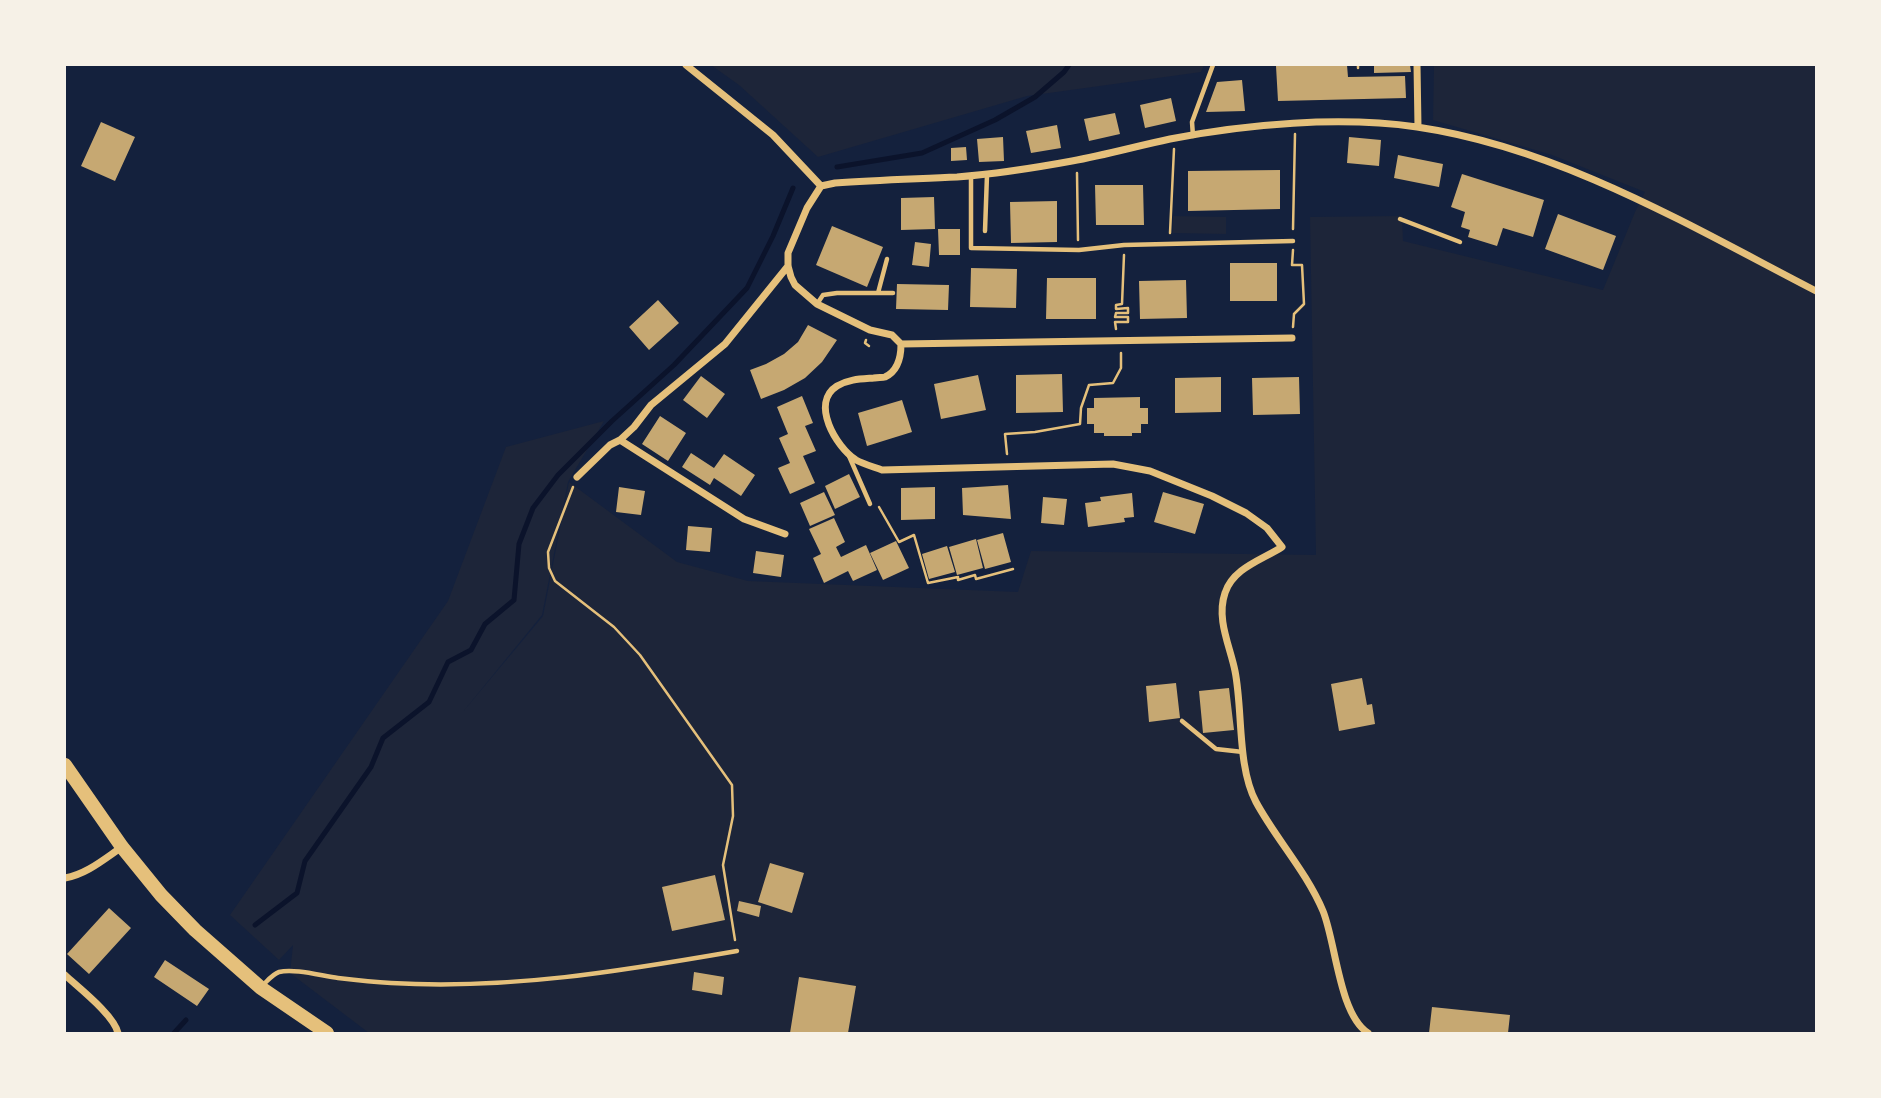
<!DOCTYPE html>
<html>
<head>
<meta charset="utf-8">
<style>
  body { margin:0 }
  #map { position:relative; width:1881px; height:1098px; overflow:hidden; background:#14213d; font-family:"Work Sans",sans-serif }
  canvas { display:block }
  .frame { position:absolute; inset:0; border:66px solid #f6f1e7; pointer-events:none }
</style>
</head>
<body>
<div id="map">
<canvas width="1881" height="1098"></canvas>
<div class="frame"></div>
</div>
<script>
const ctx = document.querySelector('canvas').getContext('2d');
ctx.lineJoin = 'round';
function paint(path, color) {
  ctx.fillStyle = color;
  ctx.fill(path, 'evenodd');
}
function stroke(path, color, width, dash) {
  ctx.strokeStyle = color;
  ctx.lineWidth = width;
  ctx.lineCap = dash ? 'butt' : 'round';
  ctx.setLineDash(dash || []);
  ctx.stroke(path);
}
paint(new Path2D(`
  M 711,65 L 1204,65 L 1201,72 L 1027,96 L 818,157 L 739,85 Z
  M 1434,65 L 1816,65 L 1816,1033 L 369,1033 L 290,973 L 293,945 L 279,960 L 230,915 L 448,601 L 506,447 L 604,421 L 568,482 L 542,615 L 462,713 L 543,616 L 569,482 L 677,562 L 748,581 L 1018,592 L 1031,551 L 1316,555 L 1310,217 L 1402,216 L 1403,241 L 1603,290 L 1635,212 L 1645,192 L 1552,155 L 1433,120 Z
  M 1173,216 L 1226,217 L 1226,234 L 1173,233 Z`), '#1d2539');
stroke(new Path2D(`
  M 837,167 L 922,153 L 995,120 L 1035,97 L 1064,72 L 1069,65
  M 255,925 L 297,893 L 305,861 L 371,767 L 383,738 L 429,702 L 448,662 L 471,650 L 485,624 L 514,600 L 519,544 L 533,508 L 558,475 L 612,421 L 674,365 L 747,288 L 773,236 L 793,188
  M 174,1033 L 186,1020`), '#0b132b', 5);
paint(new Path2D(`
  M 1347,65 L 1348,77 L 1405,76 L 1406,98 L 1278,101 L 1276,66 Z
  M 1374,65 L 1410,65 L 1411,72 L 1374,73 Z
  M 1242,80 L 1245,111 L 1206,112 L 1217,82 Z
  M 1171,98 L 1176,121 L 1145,128 L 1140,105 Z
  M 1115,113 L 1120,134 L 1089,141 L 1084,119 Z
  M 101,122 L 135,137 L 115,181 L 81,166 Z
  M 1057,125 L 1061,148 L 1031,153 L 1026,131 Z
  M 1003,137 L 1004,161 L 979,162 L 977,139 Z
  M 1349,137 L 1381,140 L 1379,166 L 1347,163 Z
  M 966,147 L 967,160 L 951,161 L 951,148 Z
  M 1398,155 L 1443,164 L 1439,187 L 1394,178 Z
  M 1280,170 L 1280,209 L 1188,211 L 1188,171 Z
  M 1462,174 L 1544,200 L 1533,237 L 1503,228 L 1497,246 L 1468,237 L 1470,230 L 1461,227 L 1465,212 L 1451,207 Z
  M 1095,185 L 1143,185 L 1144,225 L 1096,225 Z
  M 934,197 L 935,229 L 901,230 L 901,198 Z
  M 1057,201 L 1057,242 L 1011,243 L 1010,202 Z
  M 1558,214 L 1616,236 L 1603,270 L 1545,249 Z
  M 832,226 L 883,247 L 867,287 L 816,265 Z
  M 938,229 L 960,229 L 960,255 L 939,255 Z
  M 915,242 L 931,244 L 929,267 L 912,265 Z
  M 1230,263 L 1277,263 L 1277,301 L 1230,301 Z
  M 971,268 L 1017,269 L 1016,308 L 970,307 Z
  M 1047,278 L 1096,278 L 1096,319 L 1046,319 Z
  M 1186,280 L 1187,318 L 1140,319 L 1139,281 Z
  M 897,284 L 949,285 L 948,310 L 896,309 Z
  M 658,300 L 679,323 L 649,350 L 629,327 Z
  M 808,325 L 837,340 L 822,362 L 805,378 L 784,390 L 761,399 L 750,370 L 766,364 L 784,354 L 798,342 Z
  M 1062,374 L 1063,412 L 1016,413 L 1016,375 Z
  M 978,375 L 986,410 L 941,419 L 934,384 Z
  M 701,376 L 725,394 L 707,418 L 683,400 Z
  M 1221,377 L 1221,412 L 1175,413 L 1175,378 Z
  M 1299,377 L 1300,414 L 1253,415 L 1252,378 Z
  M 802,396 L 813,423 L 805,426 L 816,451 L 803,456 L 815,483 L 790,494 L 778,468 L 790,463 L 779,438 L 788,434 L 777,407 Z
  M 1140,397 L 1140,408 L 1148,408 L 1148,424 L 1141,424 L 1141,433 L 1132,433 L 1132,436 L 1104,436 L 1104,433 L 1094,433 L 1094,424 L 1087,424 L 1087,408 L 1094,408 L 1094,398 Z
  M 902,400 L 912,432 L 867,446 L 858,413 Z
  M 660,416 L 686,433 L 668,461 L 642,444 Z
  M 691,453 L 714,468 L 724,454 L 755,475 L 741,496 L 714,478 L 710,485 L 682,467 Z
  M 849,474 L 860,497 L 835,509 L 825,486 Z
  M 1008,485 L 1011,519 L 963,515 L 962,488 Z
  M 619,487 L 645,491 L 641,515 L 616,512 Z
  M 935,487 L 935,519 L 901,520 L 901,488 Z
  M 824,492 L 835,515 L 810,526 L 800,503 Z
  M 1163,492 L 1204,504 L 1195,534 L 1154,522 Z
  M 1132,493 L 1134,517 L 1124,518 L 1125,522 L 1088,527 L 1085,503 L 1101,501 L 1100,497 Z
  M 1043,497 L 1067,499 L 1064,525 L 1041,523 Z
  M 834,518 L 845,542 L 836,547 L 841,557 L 866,545 L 877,570 L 853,581 L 848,571 L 824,583 L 813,558 L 821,554 L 809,529 Z
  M 688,526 L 712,528 L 710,552 L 686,550 Z
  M 1003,533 L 1011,562 L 985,569 L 977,540 Z
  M 976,539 L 983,568 L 957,575 L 949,547 Z
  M 896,541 L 909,568 L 883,580 L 870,553 Z
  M 947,546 L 955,572 L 929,579 L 922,554 Z
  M 756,551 L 784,555 L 781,577 L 753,573 Z
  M 1362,678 L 1367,705 L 1372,704 L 1375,724 L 1339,731 L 1331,684 Z
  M 1176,683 L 1180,718 L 1149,722 L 1146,686 Z
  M 1229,688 L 1234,730 L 1203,733 L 1199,691 Z
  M 770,863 L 804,873 L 792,913 L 758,902 Z
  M 715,875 L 725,920 L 672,931 L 662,887 Z
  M 739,901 L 761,906 L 759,917 L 737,911 Z
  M 109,908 L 131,928 L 89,974 L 67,954 Z
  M 165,960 L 209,989 L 197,1006 L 154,977 Z
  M 694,972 L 724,977 L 722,995 L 692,990 Z
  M 799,977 L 856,986 L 848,1033 L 790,1033 Z
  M 1432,1007 L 1510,1015 L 1508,1033 L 1429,1033 Z`), '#c6a872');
stroke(new Path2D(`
  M 1358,65 L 1358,68
  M 1077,173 L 1078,240
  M 1293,229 L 1295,134
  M 1170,233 L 1174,149
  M 1293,250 L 1292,265 L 1302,265 L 1304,304 L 1294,314 L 1293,327
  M 1116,329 L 1115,322 L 1128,322 L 1128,317 L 1115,317 L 1116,313 L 1128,313 L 1128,308 L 1116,309 L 1116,305 L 1122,304 L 1124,255
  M 866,340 L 865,343 L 869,346
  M 1007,454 L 1005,434 L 1035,432 L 1080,424 L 1081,408 L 1089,385 L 1113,383 L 1121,368 L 1121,353
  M 573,487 L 548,552 L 549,568 L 555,581 L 614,627 L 640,655 L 732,785 L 733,816 L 723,865 L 735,940
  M 879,507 L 899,542 L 914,535 L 928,583 L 958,577 L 958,580 L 975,575 L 976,579 L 1013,569`), '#e5c07b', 2.5);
stroke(new Path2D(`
  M 1193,136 L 1192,122 L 1213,65
  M 971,176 L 971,248 L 1079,250 L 1124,245 L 1293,241
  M 1400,219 L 1460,242
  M 985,231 L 987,175
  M 878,293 L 887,259
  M 817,304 L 823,295 L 837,293 L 893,293
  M 849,456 L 870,504
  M 1182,721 L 1216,749 L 1243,752
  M 263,985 C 268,980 273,974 279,972 C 294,968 322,976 338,978 C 355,980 373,982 391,983 C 508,990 622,971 737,951`), '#e5c07b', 4.5);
stroke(new Path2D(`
  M 686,65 L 773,135 L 821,186
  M 1417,65 L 1418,127
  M 821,186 L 835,183 C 876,180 916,179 957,177 C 995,174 1034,168 1072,161 C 1105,155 1137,146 1170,139 C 1247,124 1339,116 1417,127 C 1560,148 1690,226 1816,291
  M 821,186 L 807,208 L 788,253 L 788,266 L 791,277 L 795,285 L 817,304 L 870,330 L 892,335 L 901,344 L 1292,338
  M 901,344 C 901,356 898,371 885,377 C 882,378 878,377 874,378 C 861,379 849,379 837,386 C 810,403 836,447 856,460 C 863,464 874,467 882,470 L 1113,464 L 1150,471 L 1212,496 L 1246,513 L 1267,528 L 1282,547 C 1262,560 1233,568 1225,593 C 1216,619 1230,646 1235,671 C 1243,711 1237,766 1256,802 C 1276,839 1306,871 1323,911 C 1336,943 1339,1014 1368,1033
  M 620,440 L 744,519 L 785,534
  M 577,477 L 610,445 L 620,440 L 634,427 L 651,405 L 725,344 L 788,266
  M 65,878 C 87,874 104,859 122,847
  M 65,975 C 79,988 114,1015 118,1033`), '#e5c07b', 7);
stroke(new Path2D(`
  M 65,765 L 122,847 L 161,895 L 195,930 L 261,988 L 327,1033`), '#e5c07b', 14);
</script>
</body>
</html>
